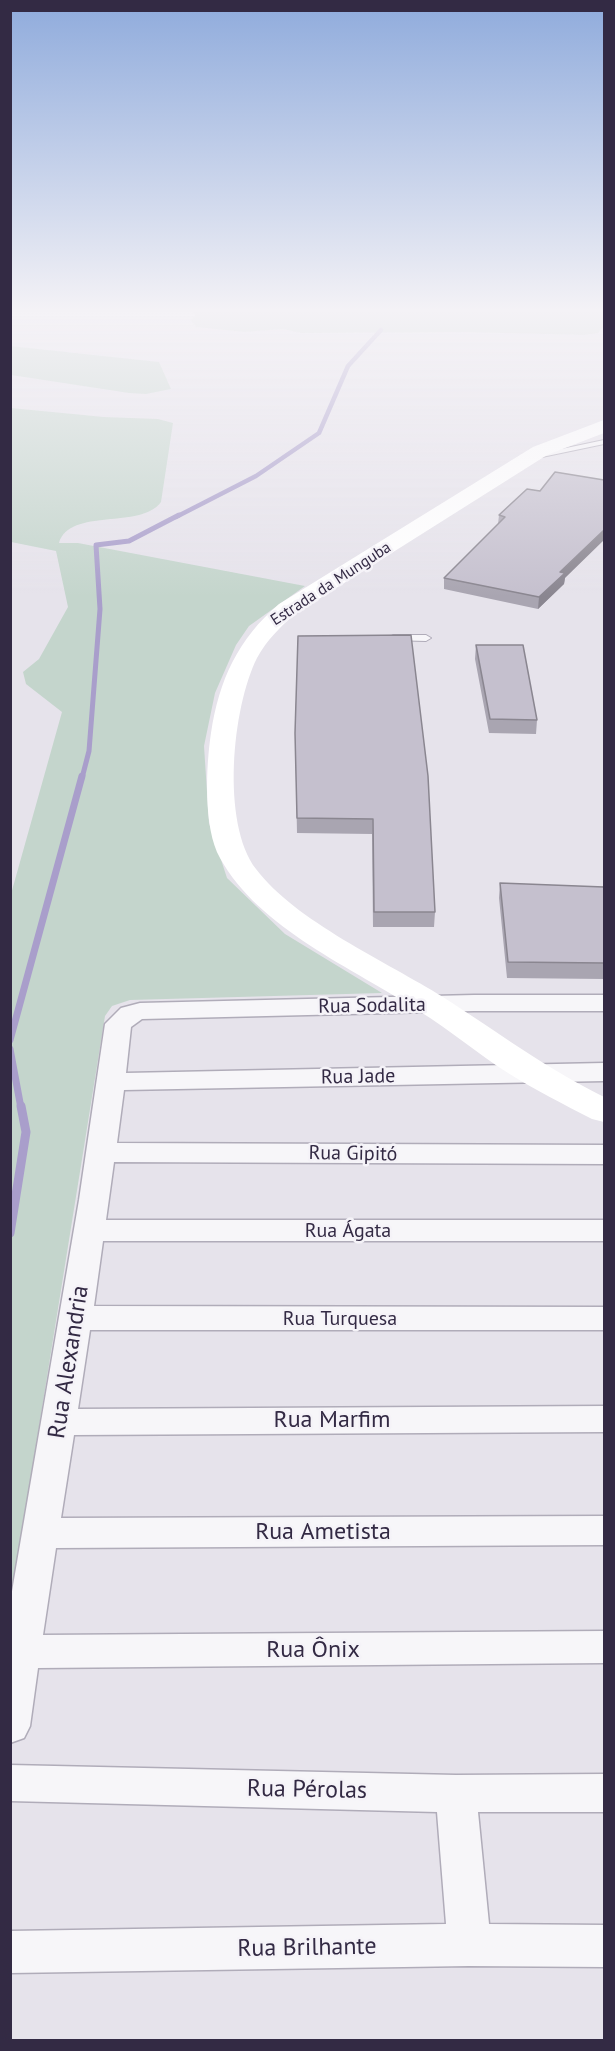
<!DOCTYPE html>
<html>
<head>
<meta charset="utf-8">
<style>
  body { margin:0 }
  #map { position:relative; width:615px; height:2051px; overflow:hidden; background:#e6e3eb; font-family:"PT Sans",sans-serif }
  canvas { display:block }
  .frame { position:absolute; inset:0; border:12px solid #332a44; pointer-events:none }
</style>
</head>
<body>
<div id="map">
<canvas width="615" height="2051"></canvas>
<div class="frame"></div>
</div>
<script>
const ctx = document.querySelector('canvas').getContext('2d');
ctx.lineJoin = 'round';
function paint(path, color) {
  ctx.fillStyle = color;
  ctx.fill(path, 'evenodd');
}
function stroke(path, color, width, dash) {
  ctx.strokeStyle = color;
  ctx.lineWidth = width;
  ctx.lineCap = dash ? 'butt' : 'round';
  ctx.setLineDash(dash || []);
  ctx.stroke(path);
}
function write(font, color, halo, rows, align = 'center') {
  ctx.font = font + ' "PT Sans",sans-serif';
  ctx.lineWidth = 5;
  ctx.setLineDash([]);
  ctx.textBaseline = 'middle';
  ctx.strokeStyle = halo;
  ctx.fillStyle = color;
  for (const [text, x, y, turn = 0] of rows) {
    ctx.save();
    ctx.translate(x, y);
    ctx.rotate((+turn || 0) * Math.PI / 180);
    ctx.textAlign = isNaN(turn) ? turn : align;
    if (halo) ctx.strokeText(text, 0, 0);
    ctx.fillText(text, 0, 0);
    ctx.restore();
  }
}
paint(new Path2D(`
  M 190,310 L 604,310 L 604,326 L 598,333 L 585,335 L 462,332 L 301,333 L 283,329 L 244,332 L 196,327 L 191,320 L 196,315 Z
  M 10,346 L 159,362 L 171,389 L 146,394 L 129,393 L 11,375 Z
  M 11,408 L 104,417 L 158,419 L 173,423 L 161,502 C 141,530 70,507 59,543 L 78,543 L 305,586 L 249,626 L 236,645 L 215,693 L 204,746 L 209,823 L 227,878 L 285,934 L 382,993 L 130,1000 L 112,1006 L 105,1016 L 11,1601 L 11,894 L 62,712 L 26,684 L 23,672 L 39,659 L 68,607 L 56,551 L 11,542 Z`), '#c4d5cc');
stroke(new Path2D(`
  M 176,517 L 256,476 L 319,433 L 348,366 L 381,330`), '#a99ecb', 4.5);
stroke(new Path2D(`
  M 82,778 L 89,751 L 100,609 L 96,545 L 129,541 L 179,515`), '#a99ecb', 5);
stroke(new Path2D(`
  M 10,1040 L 82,776
  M 10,1049 L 21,1108`), '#a99ecb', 7);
stroke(new Path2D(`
  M 10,1233 L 26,1132 L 21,1106`), '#a99ecb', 9);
const service = new Path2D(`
  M 604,440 L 604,444 L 542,457 L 538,454 Z
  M 393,635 L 426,635 L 431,638 L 426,641 L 389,640 L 388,638 Z`);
const minor = new Path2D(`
  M 474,995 L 604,995 L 604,1011 L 474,1011 L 142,1019 L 131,1027 L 126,1073 L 604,1063 L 604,1081 L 124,1090 L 117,1143 L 604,1145 L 604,1164 L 114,1162 L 106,1220 L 604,1220 L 604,1241 L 103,1241 L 94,1306 L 604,1307 L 604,1330 L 90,1330 L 78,1409 L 604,1406 L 604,1432 L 74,1435 L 61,1518 L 604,1516 L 604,1545 L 56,1548 L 43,1635 L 604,1631 L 604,1663 L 38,1668 L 30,1726 L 24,1738 L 10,1743 L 10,1603 L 79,1200 L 105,1024 L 121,1008 L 140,1003 Z
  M 10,1765 L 456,1775 L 604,1774 L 604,1812 L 478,1812 L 489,1924 L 604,1925 L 604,1967 L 469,1966 L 10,1973 L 10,1931 L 446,1924 L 437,1812 L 10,1801 Z`);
stroke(service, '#b0acb9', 2);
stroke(minor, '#b0acb9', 3);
paint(service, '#f7f6f9');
paint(minor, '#f7f6f9');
paint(new Path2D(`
  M 604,420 L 604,433 L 547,455 L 295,614 C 280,627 267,640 257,658 C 232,708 221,823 256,869 C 295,921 387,962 443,997 C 499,1033 544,1067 604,1097 L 604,1122 L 592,1119 C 563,1104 535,1090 508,1073 C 478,1054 450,1030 419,1011 C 353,968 259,929 220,858 C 203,828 206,766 211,733 C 219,680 238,639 279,604 L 533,447 Z`), '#fff');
paint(new Path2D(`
  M 527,489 L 565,578 L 564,584 L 538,609 L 444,589 L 444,578 L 498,524 L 499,515 Z
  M 298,636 L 435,912 L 434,927 L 373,927 L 372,834 L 297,833 L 295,733 Z
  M 476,645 L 537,720 L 536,734 L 489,733 L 475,659 Z
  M 500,883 L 604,887 L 604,979 L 507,978 L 499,898 Z`), '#a9a5b1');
paint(new Path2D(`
  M 604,530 L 604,540 L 565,578 L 564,584 L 538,609 L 539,597 L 560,572 Z`), '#8a8690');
const building = new Path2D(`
  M 555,472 L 604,480 L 604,530 L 560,572 L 565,573 L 539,597 L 444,578 L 505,517 L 499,515 L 527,489 L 540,491 Z
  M 411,635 L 428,776 L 435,912 L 374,912 L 373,819 L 297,818 L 295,733 L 298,636 Z
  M 476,645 L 523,645 L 537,720 L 490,719 Z
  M 500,883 L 604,887 L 604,963 L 508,962 Z`);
paint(building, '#c5c0ce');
stroke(building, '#8a8690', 1.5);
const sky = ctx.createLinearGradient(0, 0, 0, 597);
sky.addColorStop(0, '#8fabdc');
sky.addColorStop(0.52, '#f4f2f6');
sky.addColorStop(1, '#f4f2f600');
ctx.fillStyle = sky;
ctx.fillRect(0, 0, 615, 597);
write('16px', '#332a44', '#f5f3f8', [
  ["Estrada da Munguba",331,584,-33]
]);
write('20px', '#332a44', '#f5f3f8', [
  ["Rua Sodalita",372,1006,-1],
  ["Rua Jade",358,1077,-1],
  ["Rua Gipitó",353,1154,1],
  ["Rua Ágata",348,1231],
  ["Rua Turquesa",340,1319]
]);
write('24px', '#332a44', '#f5f3f8', [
  ["Rua Alexandria",69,1362,-81],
  ["Rua Marfim",332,1420],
  ["Rua Ametista",323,1532],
  ["Rua Ônix",313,1650],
  ["Rua Pérolas",307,1790,1],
  ["Rua Brilhante",307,1948,-1]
]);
</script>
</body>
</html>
